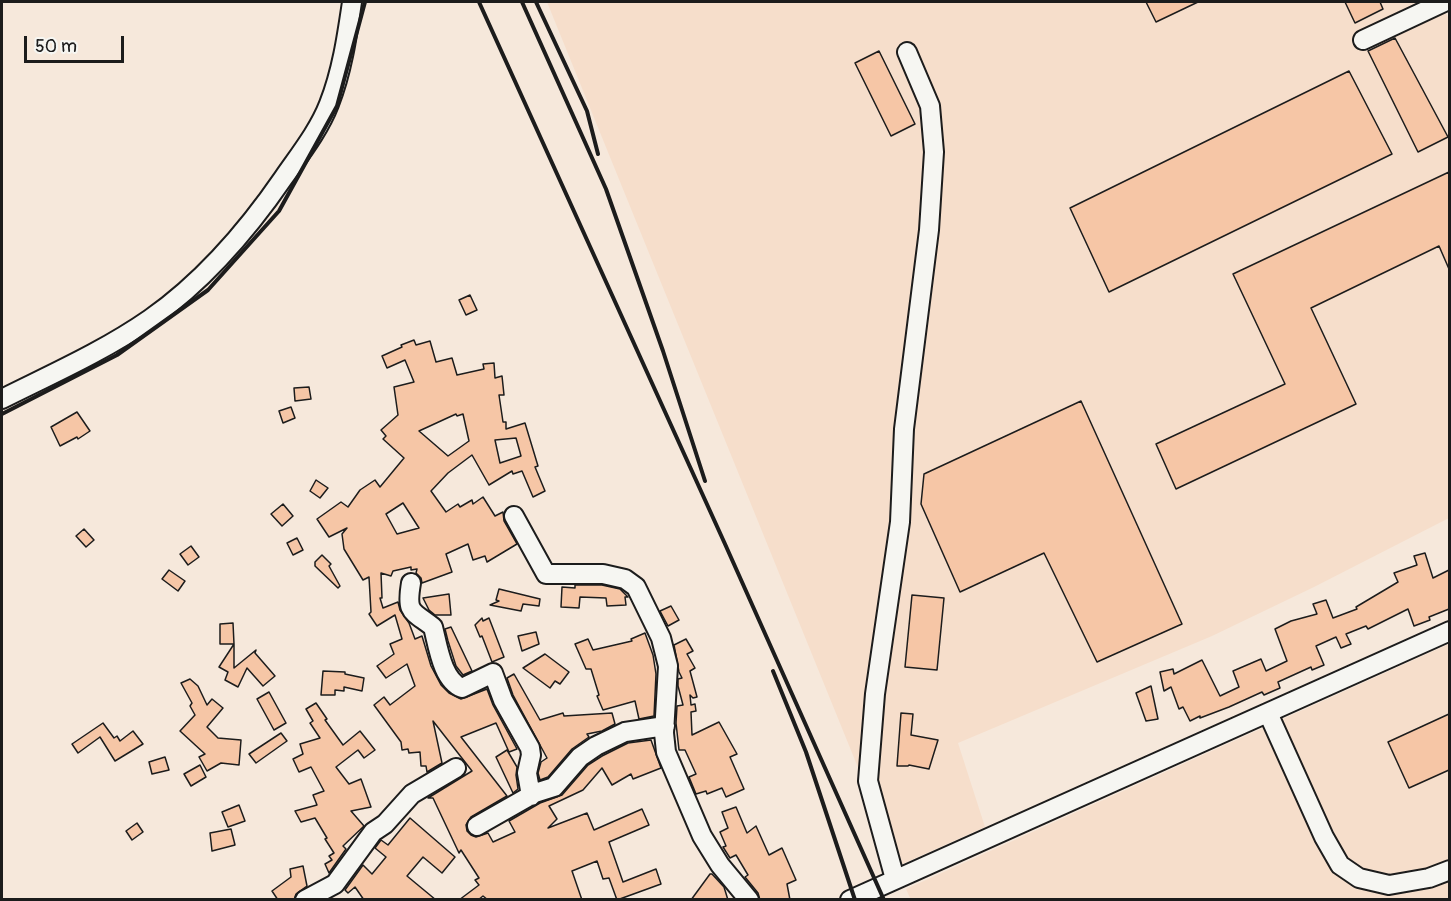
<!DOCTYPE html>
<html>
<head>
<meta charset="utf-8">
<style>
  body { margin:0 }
  #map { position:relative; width:1451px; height:901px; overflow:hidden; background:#f6e8db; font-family:Pangolin,sans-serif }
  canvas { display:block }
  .frame { position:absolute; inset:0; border:3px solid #1c1c1c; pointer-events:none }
  .scale { position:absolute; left:24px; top:36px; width:100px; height:27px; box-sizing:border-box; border:3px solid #1c1c1c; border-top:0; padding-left:8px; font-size:18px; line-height:21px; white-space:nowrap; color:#1c1c1c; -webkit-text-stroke:4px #f6f6f2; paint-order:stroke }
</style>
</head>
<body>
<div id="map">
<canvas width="1451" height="901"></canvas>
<div class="frame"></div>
<div class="scale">50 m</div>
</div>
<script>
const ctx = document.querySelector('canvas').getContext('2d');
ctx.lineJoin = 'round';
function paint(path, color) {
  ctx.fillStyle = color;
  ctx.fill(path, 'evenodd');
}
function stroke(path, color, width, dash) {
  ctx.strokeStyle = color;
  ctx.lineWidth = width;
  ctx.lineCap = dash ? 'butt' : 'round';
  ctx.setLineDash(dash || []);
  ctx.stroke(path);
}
paint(new Path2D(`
  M 547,2 L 1440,2 L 1450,21 L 1449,518 L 1314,587 L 1212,636 L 958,743 L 985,827 L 898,866 Z
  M 1449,644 L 1449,899 L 911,900 L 906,889 Z`), '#f6decb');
const building = new Path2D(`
  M 1146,2 L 1198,2 L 1156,22 Z
  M 1345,2 L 1380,2 L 1383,9 L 1355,23 Z
  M 1395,38 L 1448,137 L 1418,152 L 1368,51 Z
  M 879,51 L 915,124 L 891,136 L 855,63 Z
  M 1349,71 L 1392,154 L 1109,292 L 1070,208 Z
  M 1449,172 L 1449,269 L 1439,246 L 1311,308 L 1356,404 L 1176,489 L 1156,444 L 1285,384 L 1233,274 Z
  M 470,295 L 477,310 L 466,315 L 459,300 Z
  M 414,340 L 416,345 L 430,341 L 436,362 L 452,358 L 457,375 L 484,369 L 483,364 L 494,363 L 495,378 L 502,376 L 504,395 L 499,395 L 503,422 L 506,422 L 506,429 L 525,423 L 538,466 L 535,467 L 545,491 L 533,497 L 522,471 L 513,474 L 512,471 L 489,485 L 472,455 L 448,473 L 431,491 L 446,512 L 458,504 L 460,507 L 472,500 L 473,504 L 483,497 L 495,516 L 503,512 L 504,521 L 517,544 L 487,562 L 485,556 L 473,560 L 468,544 L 446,554 L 452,572 L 422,583 L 421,578 L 416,573 L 417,569 L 411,570 L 411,567 L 393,571 L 391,576 L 381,573 L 382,598 L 380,598 L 383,608 L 398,602 L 400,610 L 409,623 L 415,639 L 422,636 L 431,666 L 441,685 L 449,693 L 461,699 L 487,689 L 493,705 L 517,749 L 509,752 L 496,723 L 461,737 L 507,796 L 471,817 L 466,825 L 467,831 L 471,835 L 476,837 L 488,833 L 493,842 L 515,832 L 509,821 L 540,803 L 562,795 L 588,765 L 602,756 L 628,743 L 651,740 L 661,768 L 633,779 L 631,774 L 612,785 L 602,768 L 583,790 L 549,806 L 557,819 L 548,828 L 587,813 L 594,830 L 642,809 L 649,825 L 609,842 L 623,882 L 656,869 L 661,884 L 617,900 L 609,878 L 603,879 L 597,861 L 572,871 L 582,900 L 488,900 L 483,896 L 478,900 L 459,900 L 479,885 L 475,880 L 479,878 L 461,850 L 459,853 L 433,798 L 428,798 L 472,771 L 433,721 L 442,763 L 427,772 L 426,766 L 421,766 L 420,752 L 409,753 L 408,749 L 402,750 L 401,742 L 374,705 L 384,697 L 390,705 L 415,686 L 407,664 L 386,678 L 377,666 L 394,654 L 390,644 L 402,639 L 395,615 L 377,626 L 369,614 L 371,612 L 369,577 L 363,580 L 344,549 L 342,534 L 347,528 L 329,537 L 317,519 L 341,502 L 348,507 L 360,490 L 375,480 L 380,487 L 404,458 L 383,439 L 386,436 L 381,430 L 398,415 L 394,387 L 414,382 L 405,360 L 387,368 L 382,356 L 402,347 L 401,345 ZM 456,414 L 457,416 L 463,414 L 469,441 L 448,456 L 419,431 ZM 516,438 L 521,456 L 500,463 L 495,440 ZM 403,503 L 419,528 L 397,534 L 386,514 Z
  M 309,387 L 311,399 L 295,401 L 294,388 Z
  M 1081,401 L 1182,624 L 1097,662 L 1044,553 L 960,592 L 921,504 L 924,474 Z
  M 291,407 L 295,418 L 283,423 L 279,411 Z
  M 77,412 L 90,431 L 78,439 L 77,437 L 60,446 L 51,427 Z
  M 316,480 L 328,488 L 320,498 L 310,491 Z
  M 283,504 L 293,516 L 282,526 L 271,514 Z
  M 84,529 L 94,540 L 86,547 L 76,536 Z
  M 297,538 L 303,550 L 293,555 L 287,543 Z
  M 191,546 L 199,557 L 188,565 L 180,554 Z
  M 1425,553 L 1433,578 L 1449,570 L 1449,609 L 1429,617 L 1430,620 L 1414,626 L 1408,609 L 1368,629 L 1366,626 L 1346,634 L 1351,644 L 1341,648 L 1336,637 L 1316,646 L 1324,665 L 1312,670 L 1311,667 L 1278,682 L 1280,688 L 1264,695 L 1262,692 L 1229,707 L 1200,718 L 1200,716 L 1190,721 L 1183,707 L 1179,709 L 1171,687 L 1164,691 L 1160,672 L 1173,669 L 1174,674 L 1202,660 L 1220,696 L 1239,687 L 1233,671 L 1261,659 L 1266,671 L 1287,661 L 1275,629 L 1291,621 L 1317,614 L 1313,604 L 1326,600 L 1333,618 L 1357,609 L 1356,607 L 1398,582 L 1394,573 L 1417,565 L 1414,556 Z
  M 322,555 L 331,564 L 329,566 L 340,586 L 338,588 L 315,566 L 315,562 Z
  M 169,570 L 185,581 L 178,591 L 162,579 Z
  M 575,585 L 602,585 L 620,589 L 628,597 L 625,597 L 626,605 L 607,606 L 606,598 L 580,597 L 579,608 L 561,607 L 562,587 L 575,588 Z
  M 499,589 L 540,599 L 539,606 L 523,604 L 521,611 L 490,605 L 499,601 L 496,600 Z
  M 449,594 L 451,615 L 435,615 L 429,610 L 423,598 Z
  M 912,595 L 944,598 L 937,670 L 905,667 Z
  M 671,606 L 679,620 L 668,626 L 660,611 Z
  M 482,618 L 483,621 L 489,618 L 504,657 L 492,662 L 482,636 L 480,637 L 475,625 Z
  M 233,623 L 234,644 L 220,644 L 220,624 Z
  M 451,627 L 472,671 L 463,675 L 456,666 L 448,641 L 445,629 Z
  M 536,632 L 539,644 L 522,651 L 518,636 Z
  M 645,633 L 653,655 L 656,674 L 654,716 L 639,719 L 635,701 L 603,710 L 597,696 L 599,695 L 591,669 L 586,669 L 575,644 L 588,639 L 593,650 L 632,641 L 631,639 Z
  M 686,639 L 693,651 L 687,654 L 695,668 L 690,671 L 697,697 L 693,698 L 690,695 L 691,705 L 695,704 L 696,711 L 691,712 L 692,735 L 719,722 L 737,754 L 730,757 L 744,789 L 726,797 L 722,788 L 707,794 L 706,791 L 696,794 L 689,777 L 696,774 L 685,750 L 679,750 L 676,723 L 677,706 L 683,705 L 678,686 L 678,679 L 682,678 L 679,672 L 674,645 Z
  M 234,644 L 234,668 L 256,650 L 255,653 L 275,676 L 263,686 L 247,668 L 238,687 L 225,680 L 228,672 L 219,667 Z
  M 545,654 L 569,672 L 560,684 L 555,681 L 550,688 L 523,668 Z
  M 323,671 L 345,672 L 345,674 L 364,678 L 362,691 L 344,687 L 344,691 L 335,690 L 335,695 L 321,695 Z
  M 514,674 L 540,720 L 563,713 L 564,716 L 612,713 L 615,724 L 602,731 L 587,734 L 589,737 L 572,749 L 548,777 L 540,780 L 538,773 L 541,762 L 547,758 L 513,695 L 507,678 Z
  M 190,679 L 198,686 L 207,705 L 212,699 L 223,708 L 207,727 L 218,738 L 241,740 L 239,765 L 221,763 L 207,771 L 199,757 L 205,754 L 180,731 L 195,715 L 190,706 L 192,703 L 181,683 Z
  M 1151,686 L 1158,719 L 1146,721 L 1136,693 Z
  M 269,692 L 286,723 L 274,730 L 257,699 Z
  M 316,703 L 327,719 L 325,720 L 343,745 L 360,731 L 375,750 L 364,758 L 358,750 L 336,767 L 349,784 L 361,779 L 371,807 L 351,811 L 364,826 L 343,846 L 346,849 L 329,873 L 325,864 L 332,860 L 329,856 L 334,853 L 325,839 L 327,838 L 315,818 L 301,822 L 295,811 L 317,805 L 313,795 L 324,791 L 311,767 L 299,772 L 293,759 L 303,754 L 300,744 L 320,738 L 310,723 L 313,721 L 306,709 Z
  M 901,713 L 913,714 L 911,735 L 938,740 L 929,769 L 909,765 L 908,766 L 897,766 Z
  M 1449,714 L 1449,770 L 1409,788 L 1388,742 Z
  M 103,723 L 114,738 L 117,736 L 120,741 L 133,731 L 143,744 L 115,761 L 100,737 L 78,753 L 72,744 Z
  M 281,733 L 287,741 L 256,763 L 249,754 Z
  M 507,750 L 517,767 L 516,775 L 518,789 L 513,793 L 496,757 Z
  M 165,757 L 169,770 L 152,774 L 149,762 Z
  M 200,765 L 206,777 L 191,786 L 184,774 Z
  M 239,805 L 245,821 L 228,827 L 222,812 Z
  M 736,807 L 747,833 L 756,826 L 769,855 L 782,848 L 796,880 L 787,884 L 790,900 L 760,900 L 758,893 L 745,877 L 748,875 L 736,855 L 730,858 L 723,847 L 726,846 L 720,832 L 728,828 L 722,812 Z
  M 410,818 L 455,857 L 442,873 L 423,857 L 407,876 L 436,900 L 364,900 L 355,887 L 348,893 L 345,890 L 363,865 L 372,874 L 386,857 L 375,848 L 381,840 L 388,845 Z
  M 137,823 L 143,832 L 132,840 L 126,831 Z
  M 231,829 L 235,845 L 212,851 L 210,833 Z
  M 303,866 L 307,886 L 296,894 L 294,900 L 278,900 L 272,891 L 291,877 L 290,869 Z
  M 710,874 L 712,874 L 724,887 L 728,900 L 691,900 Z`);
paint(building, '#f6c6a6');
stroke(building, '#1c1c1c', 1.5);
const minor = new Path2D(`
  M 1363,40 L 1444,2
  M 2,399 C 52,374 104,351 150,319 C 204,281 247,231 284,177 C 300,154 319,130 329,104 C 342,71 347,36 352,2
  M 514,516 L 546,574 L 603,574 L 625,579 L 636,587 L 661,638 L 668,666 L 664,733 L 666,752 L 702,836 L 720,865 L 749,900
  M 411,583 C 406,613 411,610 433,627 C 438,646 442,680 462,688 L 493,673 L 503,700 L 530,748 L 531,755 L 527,773 L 531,796
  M 1268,713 L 1324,837 L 1340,865 L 1359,878 L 1389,885 L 1429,878 L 1450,870
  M 477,826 L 535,793 L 554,787 L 580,757 L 596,746 L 625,732 L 665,726
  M 895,879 L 868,781 L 875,694 L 900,522 L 904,429 L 929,230 L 934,152 L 930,106 L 907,52
  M 305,900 L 335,884 L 373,832 L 385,824 L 412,794 L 456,768
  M 850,900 L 1450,631`);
stroke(minor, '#1c1c1c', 22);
stroke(minor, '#f6f6f2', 18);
stroke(new Path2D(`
  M 479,2 L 725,544 L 884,900
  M 522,2 L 606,189 L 663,351 L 705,481
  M 536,2 L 587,111 L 598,154
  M 2,414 L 117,355 L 208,290 L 279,211 L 337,106 L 365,2
  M 773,671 L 806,752 L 855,900`), '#1c1c1c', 4);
</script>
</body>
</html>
